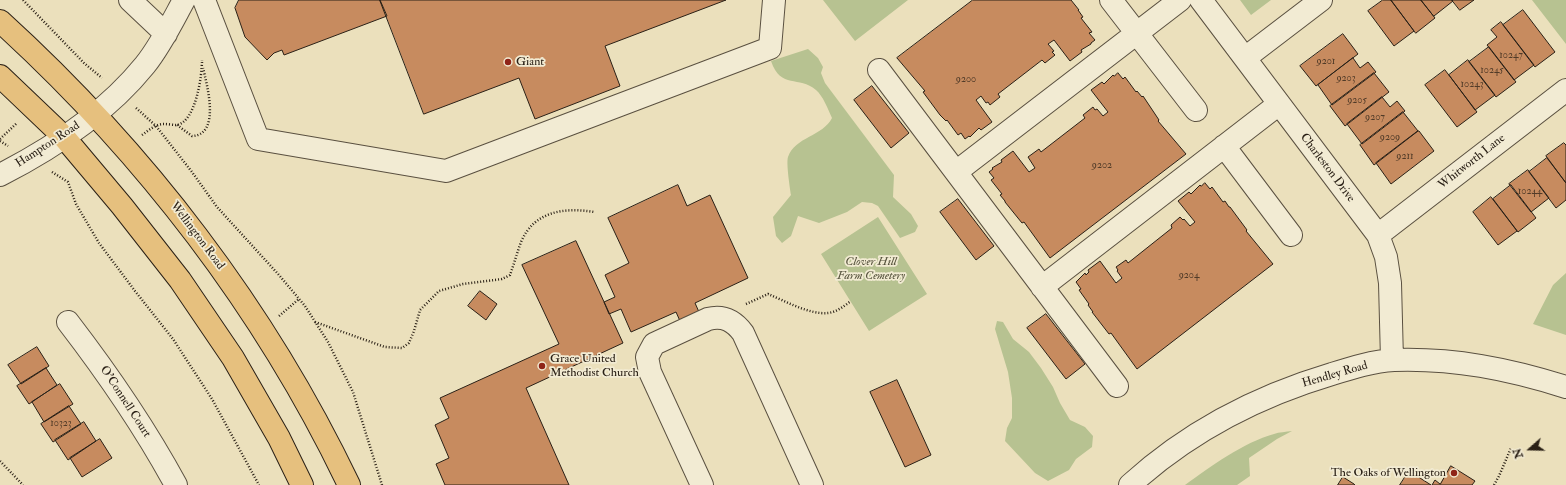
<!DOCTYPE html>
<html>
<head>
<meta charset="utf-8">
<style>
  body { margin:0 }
  #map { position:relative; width:1566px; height:485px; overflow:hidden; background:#ebe0bc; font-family:"IM FELL Double Pica",serif }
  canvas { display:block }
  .north { position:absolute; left:1510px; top:429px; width:40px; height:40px; -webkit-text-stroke:3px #f2ebd3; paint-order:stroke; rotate:250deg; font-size:11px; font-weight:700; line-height:16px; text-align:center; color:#2a2016 }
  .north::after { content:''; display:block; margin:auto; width:14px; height:18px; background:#2a2016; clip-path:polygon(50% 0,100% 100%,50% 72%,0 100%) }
</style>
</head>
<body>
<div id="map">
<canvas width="1566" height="485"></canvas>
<div class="north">N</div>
</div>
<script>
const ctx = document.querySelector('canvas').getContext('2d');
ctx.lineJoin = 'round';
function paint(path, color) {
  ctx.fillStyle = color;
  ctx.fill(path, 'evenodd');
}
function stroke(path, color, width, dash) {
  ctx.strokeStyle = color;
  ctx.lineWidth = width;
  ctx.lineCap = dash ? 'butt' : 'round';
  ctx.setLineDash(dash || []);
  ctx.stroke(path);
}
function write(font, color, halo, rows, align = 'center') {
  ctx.font = font + ' "IM FELL Double Pica",serif';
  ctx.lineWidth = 3.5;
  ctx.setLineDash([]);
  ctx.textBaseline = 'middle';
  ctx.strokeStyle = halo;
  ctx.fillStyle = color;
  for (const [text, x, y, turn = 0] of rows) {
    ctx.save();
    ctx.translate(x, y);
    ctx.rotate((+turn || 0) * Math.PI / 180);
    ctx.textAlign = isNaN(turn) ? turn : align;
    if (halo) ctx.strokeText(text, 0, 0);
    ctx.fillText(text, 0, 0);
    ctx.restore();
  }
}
paint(new Path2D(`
  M 823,0 L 908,0 L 855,41 Z
  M 1240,0 L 1271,0 L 1251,15 Z
  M 1532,0 L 1566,0 L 1566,44 Z
  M 808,49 L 818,58 L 823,67 L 821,73 L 825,83 L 894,175 L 893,197 L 911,214 L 918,226 L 915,232 L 900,238 L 878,206 L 872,203 L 862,202 L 847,212 L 819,223 L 798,216 L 791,236 L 782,243 L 776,236 L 773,217 L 791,195 C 790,188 786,163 788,157 C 795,137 823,136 832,118 C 828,109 823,96 816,90 C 799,75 781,90 771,61 Z
  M 878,217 L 927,294 L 869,331 L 821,254 Z
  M 1566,273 L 1566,335 L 1533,324 L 1553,285 Z
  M 997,321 L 1003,322 L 1013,339 L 1029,352 L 1041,368 L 1053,387 L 1060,403 L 1070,420 L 1085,427 L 1093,436 L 1092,447 L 1076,459 L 1069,470 L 1048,481 L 1035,473 L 1005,441 L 1007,428 L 1012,418 L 1012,398 L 1008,372 L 995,329 Z
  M 1292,431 L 1277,439 L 1249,458 L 1250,476 L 1237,485 L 1185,485 C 1210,467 1244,442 1274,434 C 1279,432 1286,432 1292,431 Z`), '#b7c291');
const building = new Path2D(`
  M 239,0 L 380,0 L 387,16 L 284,55 L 282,50 L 274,53 L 267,60 L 245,37 L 235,8 Z
  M 380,0 L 726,0 L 605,46 L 620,86 L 535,119 L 519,78 L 424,114 Z
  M 973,0 L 1071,0 L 1079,10 L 1078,10 L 1083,17 L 1081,18 L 1092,32 L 1089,33 L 1095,40 L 1091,43 L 1091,44 L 1081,50 L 1082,52 L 1070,61 L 1054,40 L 1048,44 L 1054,51 L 1052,52 L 1055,55 L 1045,63 L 1042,60 L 998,94 L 1000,97 L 990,105 L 988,102 L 986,103 L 981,96 L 976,100 L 992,122 L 981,130 L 979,128 L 970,137 L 969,136 L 965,139 L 961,133 L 958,135 L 947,120 L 946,121 L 940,115 L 923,92 L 925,91 L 897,58 Z
  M 1383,0 L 1391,0 L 1414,31 L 1394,46 L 1368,11 Z
  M 1391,0 L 1421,0 L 1435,18 L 1416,33 Z
  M 1421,0 L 1452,0 L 1453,1 L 1434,16 Z
  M 1452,0 L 1474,0 L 1460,10 Z
  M 1523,10 L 1555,52 L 1535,67 L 1503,25 Z
  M 1501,22 L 1534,65 L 1514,80 L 1487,45 L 1497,37 L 1491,30 Z
  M 1343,34 L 1358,54 L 1316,86 L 1300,66 Z
  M 1489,47 L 1516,82 L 1496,97 L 1469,62 Z
  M 1353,58 L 1360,68 L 1368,62 L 1376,72 L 1332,105 L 1318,85 Z
  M 1468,60 L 1495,95 L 1475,110 L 1449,75 Z
  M 1445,70 L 1477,112 L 1457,127 L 1425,85 Z
  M 1118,73 L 1123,79 L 1125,77 L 1136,92 L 1137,91 L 1142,97 L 1143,96 L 1159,120 L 1158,121 L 1186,154 L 1050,258 L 1024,222 L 1022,223 L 1005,202 L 1005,201 L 1000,195 L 1002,194 L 991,180 L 994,178 L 989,172 L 993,169 L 992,168 L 1002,162 L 1001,160 L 1013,151 L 1029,172 L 1035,168 L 1028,157 L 1039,149 L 1041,152 L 1085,118 L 1083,115 L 1093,107 L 1095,110 L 1097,109 L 1103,116 L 1108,112 L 1091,90 L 1102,82 L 1104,84 L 1113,75 L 1114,76 Z
  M 1374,73 L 1389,92 L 1345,126 L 1330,106 Z
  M 872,86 L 909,133 L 891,148 L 854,100 Z
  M 1382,97 L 1390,107 L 1397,101 L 1405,111 L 1362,144 L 1347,124 Z
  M 1403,112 L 1418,131 L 1374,165 L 1360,145 Z
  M 1418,131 L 1419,131 L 1434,151 L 1391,184 L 1376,163 Z
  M 1564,143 L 1566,145 L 1566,183 L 1546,156 Z
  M 1547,158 L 1566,183 L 1566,200 L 1556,208 L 1529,172 Z
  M 1528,170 L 1549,198 L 1531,212 L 1509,184 Z
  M 1205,183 L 1210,189 L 1212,187 L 1223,202 L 1225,201 L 1229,207 L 1230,207 L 1247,230 L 1246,231 L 1273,264 L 1137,369 L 1111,333 L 1109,334 L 1092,312 L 1093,312 L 1088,305 L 1089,304 L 1079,290 L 1081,289 L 1076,282 L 1085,273 L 1086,275 L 1089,272 L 1088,270 L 1100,261 L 1116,283 L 1122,278 L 1117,271 L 1118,270 L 1116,267 L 1126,260 L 1128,263 L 1172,228 L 1171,225 L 1180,217 L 1183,220 L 1184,219 L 1190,226 L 1195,222 L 1178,201 L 1189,192 L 1191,194 L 1200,185 L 1201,186 Z
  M 678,185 L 687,206 L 710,195 L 748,278 L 695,303 L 699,312 L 680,321 L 676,312 L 631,332 L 621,309 L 609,314 L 604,302 L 615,297 L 605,275 L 629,263 L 608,218 Z
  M 1511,185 L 1536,218 L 1518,232 L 1493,199 Z
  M 1491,197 L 1517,231 L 1498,245 L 1473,212 Z
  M 958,199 L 994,246 L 976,260 L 940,212 Z
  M 576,241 L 623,343 L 526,388 L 569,485 L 445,485 L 436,464 L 449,458 L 435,425 L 449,418 L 440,398 L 559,344 L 522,265 Z
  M 480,291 L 497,304 L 486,320 L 468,306 Z
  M 1046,314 L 1085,364 L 1066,379 L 1027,328 Z
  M 37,347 L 49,366 L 21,384 L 8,365 Z
  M 46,368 L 57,385 L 29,404 L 17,386 Z
  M 897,380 L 931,455 L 905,467 L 870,392 Z
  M 60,384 L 73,404 L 44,422 L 32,402 Z
  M 69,406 L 81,424 L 53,442 L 41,424 Z
  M 84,422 L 96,441 L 68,460 L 55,440 Z
  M 100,439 L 112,458 L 82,477 L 70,458 Z
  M 1451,466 L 1475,481 L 1472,485 L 1432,485 L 1435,480 L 1440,484 Z
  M 1409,471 L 1431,485 L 1400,485 Z
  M 1343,477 L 1354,484 L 1355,485 L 1338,485 Z`);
paint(building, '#c78b5f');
stroke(building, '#2a2016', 1);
const minor = new Path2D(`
  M 130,0 L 166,34
  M 204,0 L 258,139 L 446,171 L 770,48 L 774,0
  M 1111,0 L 1196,110
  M 1201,0 L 1378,235 L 1386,257 L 1390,283 L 1392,360
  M 1245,58 L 1321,0
  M 879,70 L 1117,386
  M 1224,146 L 1291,235
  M 956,172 L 1180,0
  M 0,175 C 53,148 107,112 145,65 C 161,45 172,22 184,0
  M 1378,235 L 1566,90
  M 1042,287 L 1279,104
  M 68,322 C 108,374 145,428 176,485
  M 702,485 L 650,372 L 647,357 L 654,344 L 708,319 C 724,315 734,321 743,333 L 812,485
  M 1130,485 C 1187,433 1258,396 1332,374 C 1351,368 1373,361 1394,360 C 1454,358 1509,369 1566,387`);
const major = new Path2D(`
  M 0,21 C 144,152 265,309 349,485
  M 0,76 L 64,137 L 122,206 L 180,280 L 233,358 L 279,438 L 302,485`);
stroke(minor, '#5a5040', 24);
stroke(major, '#2a2016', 24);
stroke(new Path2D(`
  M 23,0 L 84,63 L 102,78
  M 136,108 L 156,126 L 192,172 L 217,207 L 279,275 L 305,306 L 328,342 L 353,392 L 382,485
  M 177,125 L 192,136 C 221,135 207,85 203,68
  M 142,135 C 149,130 156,124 164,124 C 168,124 173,125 177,125 C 196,121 202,76 202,60
  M 0,139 L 17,123
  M 0,141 L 8,146
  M 52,172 L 68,182 L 76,204 L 99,243 L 135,291 L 173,339 L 212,399 L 259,485
  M 746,304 L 768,294 C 785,301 810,315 828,313 C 837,312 844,306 851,301
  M 279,316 L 299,299
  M 315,322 L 385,347 L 402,348 L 409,343 L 414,331 L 420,310 L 439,291 L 463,284 L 502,279 L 510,275 C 514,264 517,253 521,242 C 534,211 565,207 594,212
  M 0,461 L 23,485
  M 1494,485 L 1499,476 L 1511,448`), '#2a2016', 2.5, [1, 2]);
stroke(minor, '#f2ebd3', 22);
stroke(major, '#e6c07e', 22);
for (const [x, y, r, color] of [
  [508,62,4,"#8f2418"],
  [542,366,4,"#8f2418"],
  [1454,473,4,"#8f2418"]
]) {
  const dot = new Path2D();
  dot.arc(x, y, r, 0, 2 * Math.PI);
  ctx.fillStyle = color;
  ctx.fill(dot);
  stroke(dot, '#f2ebd3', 1.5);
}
write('10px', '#513b28', null, [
  ["10247",1511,56],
  ["9201",1326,62],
  ["10245",1492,71],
  ["9203",1346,79],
  ["9200",966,80],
  ["10243",1472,85],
  ["9205",1357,101],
  ["9207",1375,118],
  ["9209",1390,138],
  ["9211",1405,157],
  ["9202",1102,166],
  ["10244",1530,192],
  ["9204",1189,276],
  ["10323",61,424]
]);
write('12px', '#2a2016', '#f2ebd3', [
  ["Giant",516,62],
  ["Grace United",550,359],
  ["Methodist Church",550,373],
  ["The Oaks of Wellington",1446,473,"right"]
], 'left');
write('12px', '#2a2016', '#f2ebd3', [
  ["Hampton Road",48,145,-33],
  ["Whitworth Lane",1472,162,-38],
  ["Charleston Drive",1327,168,53],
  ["Wellington Road",197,236,53],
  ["Hendley Road",1335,375,-16],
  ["O'Connell Court",125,402,57]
]);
write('italic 12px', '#54513b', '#f2ebd3', [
  ["Clover Hill",871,262],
  ["Farm Cemetery",871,276]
]);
</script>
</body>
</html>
